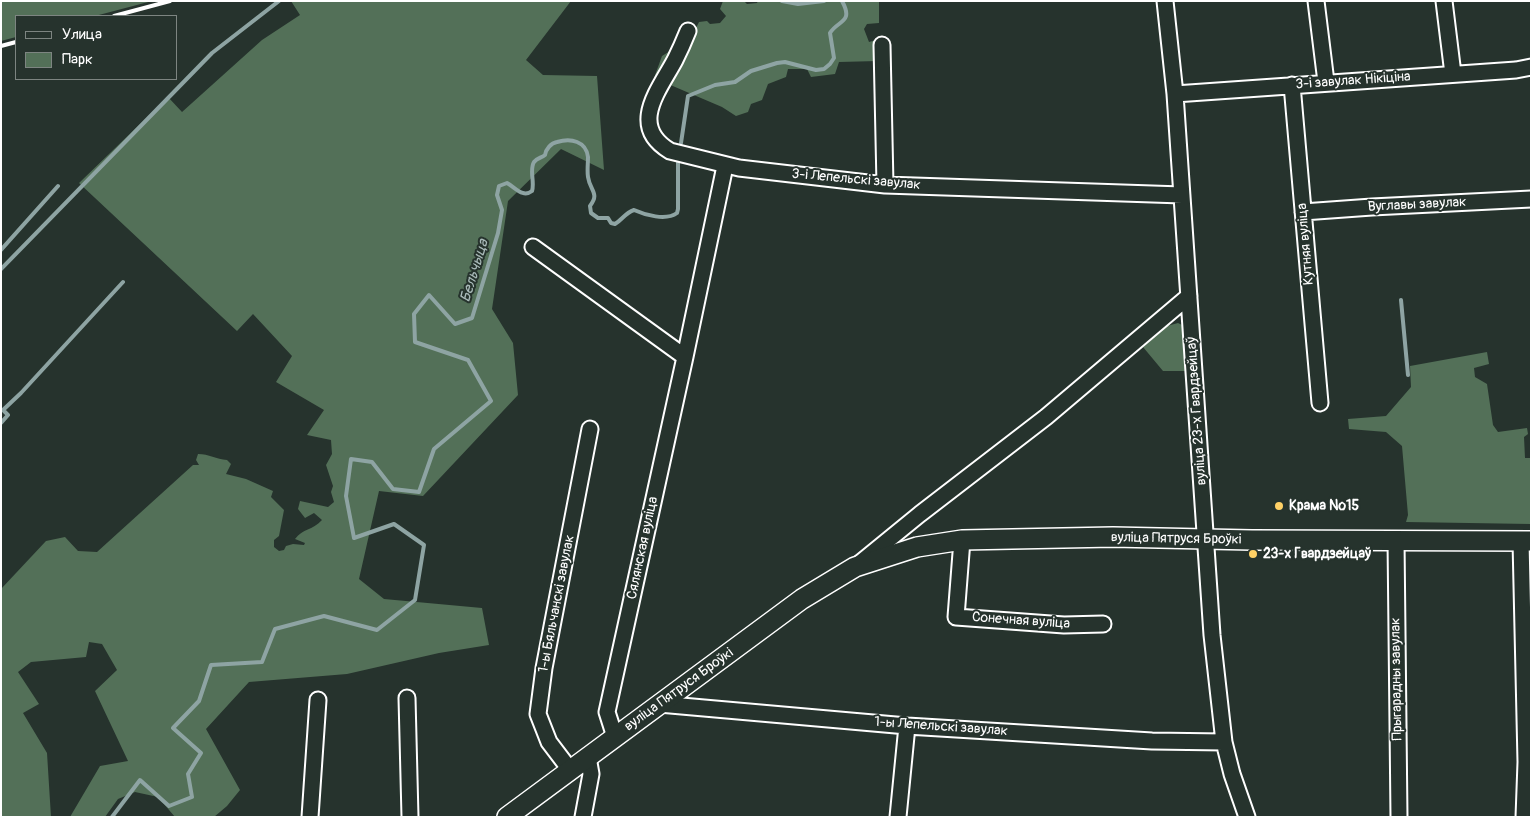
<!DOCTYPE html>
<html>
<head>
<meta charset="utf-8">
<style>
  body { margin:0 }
  #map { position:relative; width:1532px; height:818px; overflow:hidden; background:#26332d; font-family:Pangolin,sans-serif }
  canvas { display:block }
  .frame { position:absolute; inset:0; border:2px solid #fff; pointer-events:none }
  .legend { position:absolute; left:15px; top:15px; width:162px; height:65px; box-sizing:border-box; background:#26332d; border:1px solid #7d8581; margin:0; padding:6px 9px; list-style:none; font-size:15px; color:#fff }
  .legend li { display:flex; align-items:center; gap:10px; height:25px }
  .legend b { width:25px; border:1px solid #7d8581 }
</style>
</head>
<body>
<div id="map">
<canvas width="1532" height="818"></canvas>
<div class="frame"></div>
<ul class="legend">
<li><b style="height:6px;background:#26332d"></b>Улица</li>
<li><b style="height:14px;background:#537058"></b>Парк</li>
</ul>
</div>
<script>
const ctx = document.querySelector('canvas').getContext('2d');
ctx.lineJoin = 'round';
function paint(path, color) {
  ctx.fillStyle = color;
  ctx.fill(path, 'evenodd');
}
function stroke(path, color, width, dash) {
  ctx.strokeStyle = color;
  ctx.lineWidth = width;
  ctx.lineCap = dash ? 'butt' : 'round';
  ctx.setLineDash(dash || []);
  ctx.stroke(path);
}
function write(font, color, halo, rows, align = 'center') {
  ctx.font = font + ' Pangolin,sans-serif';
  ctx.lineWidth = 4;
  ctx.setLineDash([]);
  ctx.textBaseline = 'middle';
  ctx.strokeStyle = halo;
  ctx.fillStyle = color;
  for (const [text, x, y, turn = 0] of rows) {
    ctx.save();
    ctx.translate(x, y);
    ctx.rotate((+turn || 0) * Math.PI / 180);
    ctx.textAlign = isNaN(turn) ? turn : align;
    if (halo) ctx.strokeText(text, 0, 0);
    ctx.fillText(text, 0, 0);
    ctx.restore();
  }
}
paint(new Path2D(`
  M 1,1 L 152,1 L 95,16 L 16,16 L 16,37 L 1,41 Z
  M 291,1 L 571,1 L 526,60 L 543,75 L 597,76 L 604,170 L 561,149 L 508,201 L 492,309 L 513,343 L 518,395 L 423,496 L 379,491 L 359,579 L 384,599 L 482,608 L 489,645 L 439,653 L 347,674 L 249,682 L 206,729 L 240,790 L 227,806 L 214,817 L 175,817 L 158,797 L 135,792 L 118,799 L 105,817 L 70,817 L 100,766 L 128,761 L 95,691 L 117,670 L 102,644 L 89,642 L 86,657 L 31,662 L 18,672 L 39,704 L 23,713 L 47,753 L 51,817 L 1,817 L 1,589 L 46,541 L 65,537 L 78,551 L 97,552 L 193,465 L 199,465 L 196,460 L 198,454 C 209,454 216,459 227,460 L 231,464 L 226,474 L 246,479 L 273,491 L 271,497 L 284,510 L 279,536 L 274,540 L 274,547 L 279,551 L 284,550 L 286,546 L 293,544 L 304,545 L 305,543 L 295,539 C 303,528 312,531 322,520 L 314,513 L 305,518 L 298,509 L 300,501 L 328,507 L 334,502 L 331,492 L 333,486 L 326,465 L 332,454 L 331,440 L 307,435 L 324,410 L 276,382 L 292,356 L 253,314 L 237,331 L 79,183 L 168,97 L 182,112 L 262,40 L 300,15 Z
  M 723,1 L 744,1 L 747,4 L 757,3 L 758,1 L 879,1 L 879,23 L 867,24 L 864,29 L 869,42 L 876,40 L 880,44 L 878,61 L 839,62 L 835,74 L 811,77 L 807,69 L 788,69 L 786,77 L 768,84 L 762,100 L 751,104 L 748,112 L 736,116 L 722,107 L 654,78 L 662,56 L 691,38 L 699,22 L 707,21 L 710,24 L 720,23 L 726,16 L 720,9 Z
  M 1178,323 L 1182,325 L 1184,329 L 1188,371 L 1163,371 L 1143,347 L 1167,326 Z
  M 1487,352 L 1489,364 L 1474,368 L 1475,377 L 1487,384 L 1493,425 L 1498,432 L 1527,428 L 1528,434 L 1524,437 L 1525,458 L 1531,458 L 1531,524 L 1406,522 L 1408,515 L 1402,446 L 1386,432 L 1349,429 L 1348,419 L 1386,416 L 1411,387 L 1410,366 Z`), '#537058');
stroke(new Path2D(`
  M 782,1 L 798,4 L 824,1
  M 681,143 L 688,96 L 715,85 L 735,82 L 751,71 L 777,63 L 785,62 L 816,70 L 824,69 L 830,64 L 834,58 L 830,33 C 838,20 854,23 842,1
  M 1,250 L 58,186
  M 1,269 L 212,53 L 279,1
  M 1401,300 L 1408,375
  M 1,423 L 8,415 L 3,410 L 21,393 L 123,282
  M 112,817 L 140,780 L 169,806 L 192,797 L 188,774 L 201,753 L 173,728 L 199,701 L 211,665 L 262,662 L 275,629 L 324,616 L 377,630 L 415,600 L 424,545 L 394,524 L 354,538 L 346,496 L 351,459 L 372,462 L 393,489 L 419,492 L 434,449 L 491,401 L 468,360 L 415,342 L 414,314 L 429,295 L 455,324 L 472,318 L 498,233 L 502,210 L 497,195 L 499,186 L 507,183 C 516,188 523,198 532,191 C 535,182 529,170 534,162 C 537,158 541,158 545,155 C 546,149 551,143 557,142 C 571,138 586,141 588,157 C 588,164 587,171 588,177 C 590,191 600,193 590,206 L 591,213 L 598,218 L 608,218 L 611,223 L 615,224 C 622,220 625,213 634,210 C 645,215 666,221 677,213 L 678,209 L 678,162`), '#8ea4a3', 4);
const minor = new Path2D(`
  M 1165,1 L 1175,94 L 1212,635 L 1224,742 L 1232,774 L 1247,817
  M 1316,1 L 1326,82
  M 1444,1 L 1453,74
  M 688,31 C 684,41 680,50 675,60 C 659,90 628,126 670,151 L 739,168 L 885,185 L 1182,195
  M 882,45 L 885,185
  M 1292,85 L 1320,403
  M 1175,94 L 1516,70 L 1531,67
  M 1303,212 L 1372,207 L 1531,199
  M 533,247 L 685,357
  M 962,540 L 956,617 L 1064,625 L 1103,624
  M 1396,540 L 1399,817
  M 1521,541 L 1526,762 L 1524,817
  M 860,563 L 920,514 L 1046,417 L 1189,296
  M 407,698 L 410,817
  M 659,704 L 907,726 L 1152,741 L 1224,742
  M 615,737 L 607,712 L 685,357 L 725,166
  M 571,771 L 549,742 L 538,714 L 544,668 L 590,429
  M 310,817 L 318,700
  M 583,817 L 591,774 L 588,757
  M 898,817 L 907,726`);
const major = new Path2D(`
  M 507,817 L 802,599 L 855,567 L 917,547 L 962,540 L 1113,537 L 1252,540 L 1531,541`);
stroke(minor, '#fff', 19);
stroke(major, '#fff', 22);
stroke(minor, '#26332d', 15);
stroke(major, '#26332d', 19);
stroke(new Path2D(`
  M 114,16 L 170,1
  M 1,46 L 16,42`), '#fff', 4);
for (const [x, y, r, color] of [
  [1279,506,5,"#ffd166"],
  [1253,554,5,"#ffd166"]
]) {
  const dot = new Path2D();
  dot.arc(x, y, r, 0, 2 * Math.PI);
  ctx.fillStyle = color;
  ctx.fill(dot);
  stroke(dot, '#26332d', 2);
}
write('14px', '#fff', '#26332d', [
  ["3-і завулак Нікіціна",1353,81,-4],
  ["3-і Лепельскі завулак",856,180,5],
  ["Вуглавы завулак",1417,205,-3],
  ["Кутняя вуліца",1306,244,-95],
  ["вуліца 23-х Гвардзейцаў",1197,411,-94],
  ["вуліца Пятруся Броўкі",1176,539,1],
  ["Сялянская вуліца",643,548,-78],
  ["1-ы Бяльчанскі завулак",557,604,-79],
  ["Сонечная вуліца",1021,621,4],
  ["Прыгарадны завулак",1397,679,-91],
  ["вуліца Пятруся Броўкі",679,690,-36],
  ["1-ы Лепельскі завулак",941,727,4]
]);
write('bold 14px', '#fff', '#26332d', [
  ["Крама №15",1289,506],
  ["23-х Гвардзейцаў",1263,554]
], 'left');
write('italic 15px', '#aabbba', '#26332d', [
  ["Бельчыца",475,271,-73]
]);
</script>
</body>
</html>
